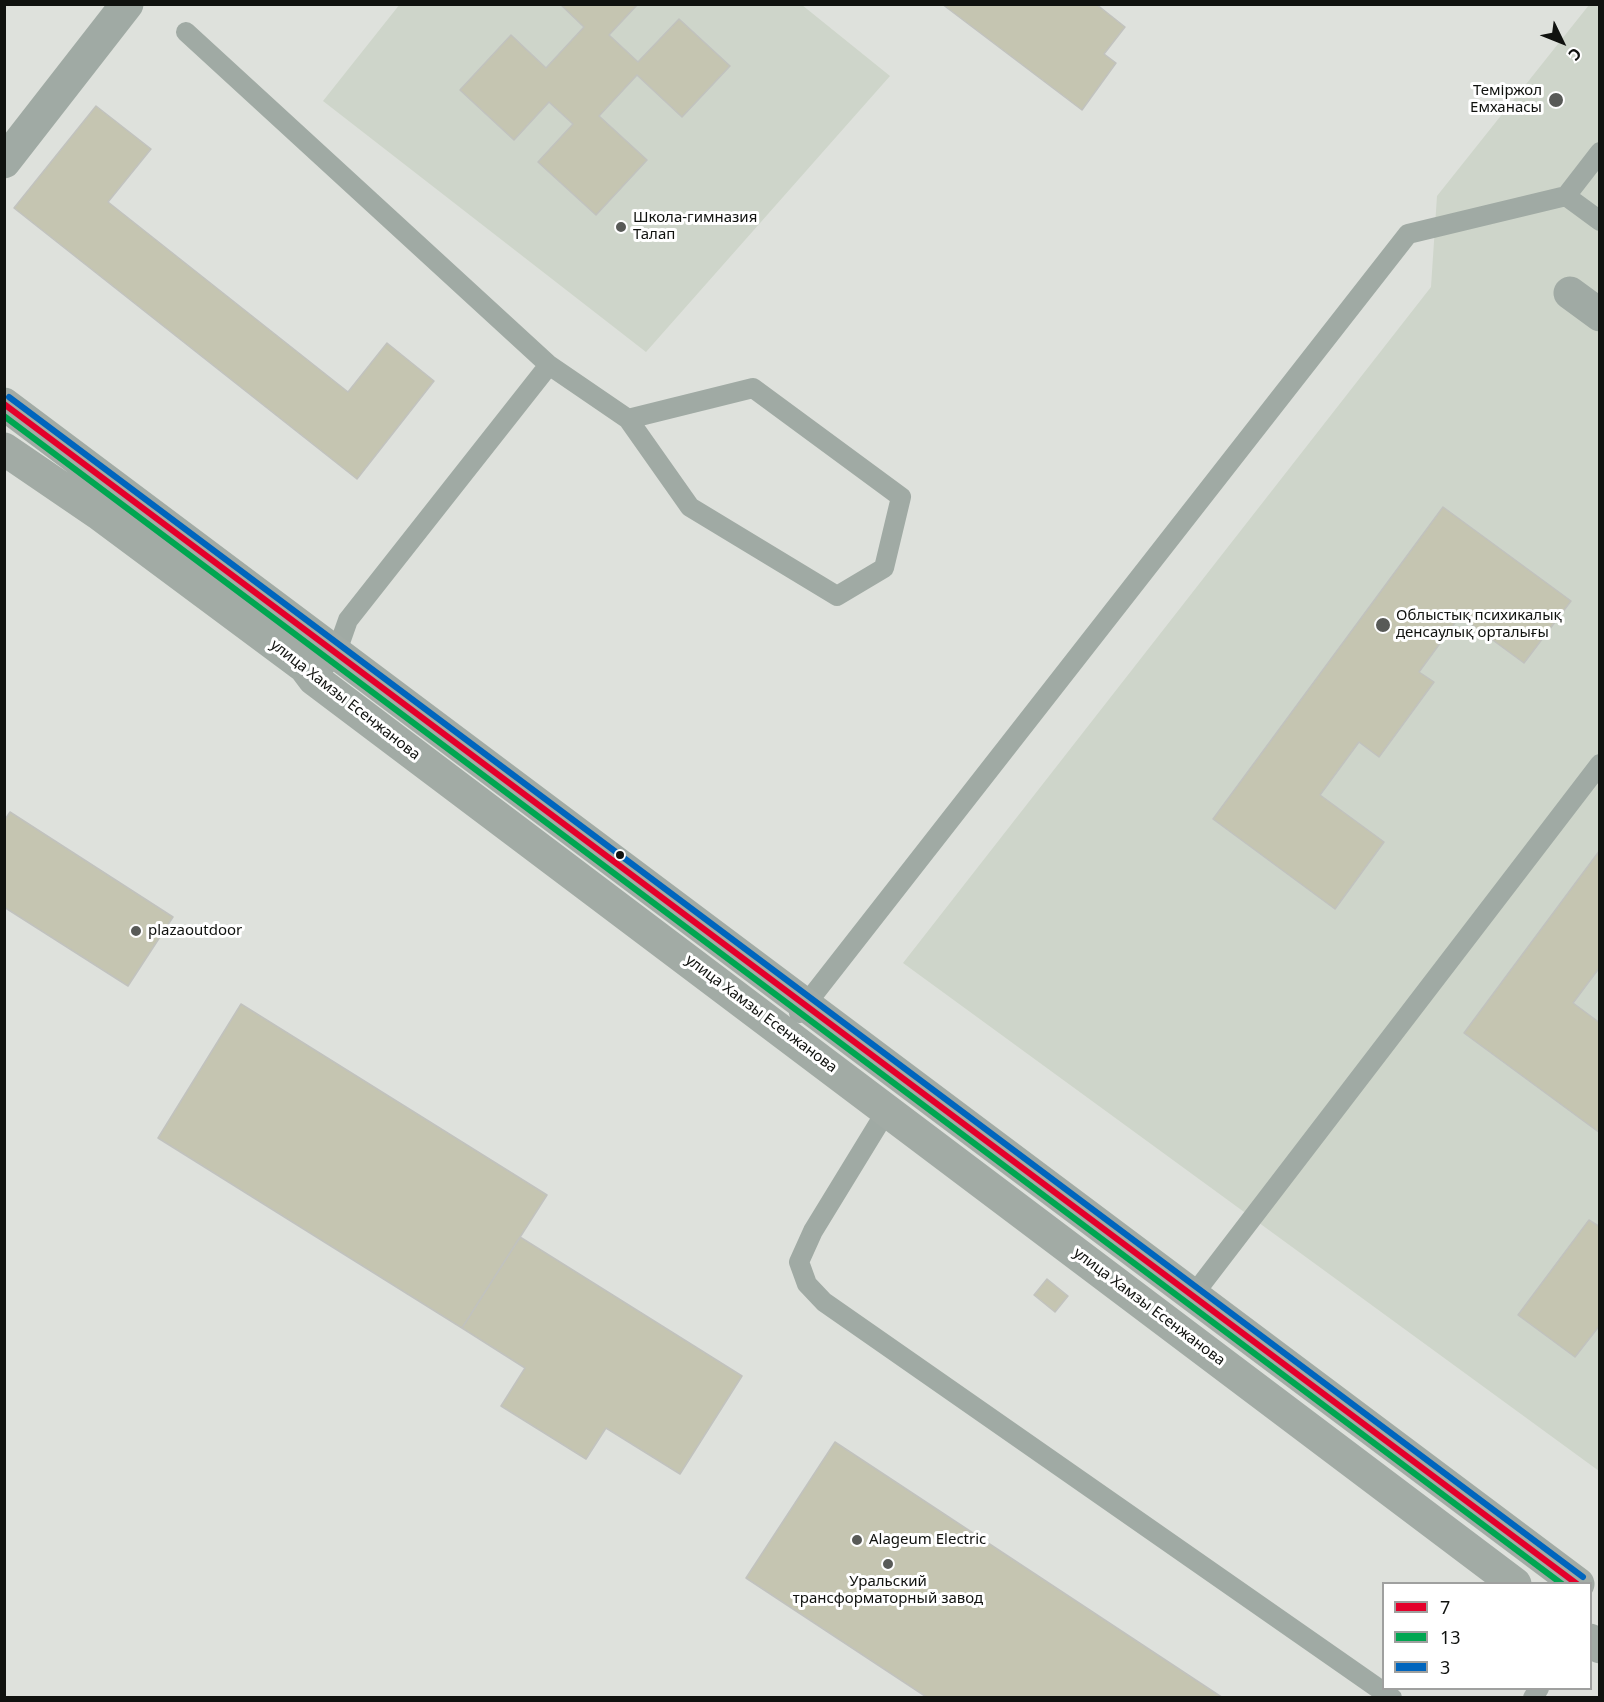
<!DOCTYPE html>
<html>
<head>
<meta charset="utf-8">
<style>
  body { margin:0 }
  #map { position:relative; width:1604px; height:1702px; overflow:hidden; background:#dee1dc; font-family:"Noto Sans",sans-serif }
  canvas { display:block }
  .frame { position:absolute; inset:0; border:6px solid #10120f; pointer-events:none }
  .legend { position:absolute; left:1382px; top:1582px; width:210px; height:108px; box-sizing:border-box; background:#fff; border:2px solid #9fa09f; margin:0; padding:8px 10px; list-style:none; font-size:18px; color:#10120f }
  .legend li { display:flex; align-items:center; gap:12px; height:30px }
  .legend b { width:30px; border:2px solid #9fa09f }
  .north { position:absolute; left:1532px; top:12px; width:60px; height:60px; -webkit-text-stroke:4px #fff; paint-order:stroke; rotate:133deg; font-size:16px; font-weight:700; line-height:24px; text-align:center; color:#10120f }
  .north::after { content:''; display:block; margin:auto; width:21px; height:27px; background:#10120f; clip-path:polygon(50% 0,100% 100%,50% 72%,0 100%) }
</style>
</head>
<body>
<div id="map">
<canvas width="1604" height="1702"></canvas>
<div class="frame"></div>
<ul class="legend">
<li><b style="height:8px;background:#e4002b"></b>7</li>
<li><b style="height:8px;background:#00a651"></b>13</li>
<li><b style="height:8px;background:#0065bd"></b>3</li>
</ul>
<div class="north">С</div>
</div>
<script>
const ctx = document.querySelector('canvas').getContext('2d');
ctx.lineJoin = 'round';
function paint(path, color) {
  ctx.fillStyle = color;
  ctx.fill(path, 'evenodd');
}
function stroke(path, color, width, dash) {
  ctx.strokeStyle = color;
  ctx.lineWidth = width;
  ctx.lineCap = dash ? 'butt' : 'round';
  ctx.setLineDash(dash || []);
  ctx.stroke(path);
}
function write(font, color, halo, rows, align = 'center') {
  ctx.font = font + ' "Noto Sans",sans-serif';
  ctx.lineWidth = 6;
  ctx.setLineDash([]);
  ctx.textBaseline = 'middle';
  ctx.strokeStyle = halo;
  ctx.fillStyle = color;
  for (const [text, x, y, turn = 0] of rows) {
    ctx.save();
    ctx.translate(x, y);
    ctx.rotate((+turn || 0) * Math.PI / 180);
    ctx.textAlign = isNaN(turn) ? turn : align;
    if (halo) ctx.strokeText(text, 0, 0);
    ctx.fillText(text, 0, 0);
    ctx.restore();
  }
}
paint(new Path2D(`
  M 400,4 L 802,5 L 890,76 L 646,352 L 323,101 Z
  M 1589,5 L 1599,5 L 1599,1471 L 903,963 L 1431,287 L 1437,196 Z`), '#ced5ca');
const building = new Path2D(`
  M 560,4 L 638,4 L 609,35 L 638,62 L 679,19 L 730,66 L 682,117 L 637,75 L 599,116 L 647,160 L 596,215 L 538,162 L 573,124 L 549,102 L 514,140 L 460,90 L 511,35 L 546,68 L 584,27 Z
  M 942,4 L 1096,4 L 1125,27 L 1104,54 L 1116,63 L 1082,110 Z
  M 96,106 L 151,149 L 108,202 L 348,392 L 387,343 L 434,381 L 357,479 L 14,208 Z
  M 1443,507 L 1571,601 L 1524,663 L 1460,616 L 1419,672 L 1434,682 L 1379,757 L 1359,742 L 1320,795 L 1384,842 L 1335,909 L 1213,819 Z
  M 10,812 L 173,917 L 128,986 L 4,907 L 4,821 Z
  M 1600,850 L 1600,967 L 1573,1003 L 1600,1023 L 1600,1133 L 1464,1033 Z
  M 241,1004 L 547,1195 L 462,1328 L 158,1138 Z
  M 1589,1220 L 1600,1227 L 1600,1325 L 1575,1357 L 1518,1315 Z
  M 520,1237 L 742,1376 L 680,1474 L 606,1428 L 586,1459 L 501,1406 L 525,1368 L 462,1328 Z
  M 1047,1279 L 1068,1296 L 1055,1312 L 1034,1295 Z
  M 835,1442 L 1223,1698 L 928,1698 L 746,1578 Z`);
paint(building, '#c5c5b1');
stroke(building, '#c1c2be', 1.5);
stroke(new Path2D(`
  M 186,32 L 549,365 L 348,620 L 336,654 L 314,679
  M 1600,152 L 1566,196 L 1600,221
  M 549,365 L 628,419 L 690,507 L 837,596 L 884,568 L 901,497 L 753,388 L 628,419
  M 799,1013 L 1408,234 L 1566,196
  M 887,1110 L 813,1231 L 799,1262 L 807,1284 L 824,1302 L 1392,1698
  M 1194,1294 L 1600,764
  M 1533,1698 L 1539,1688`), '#a0aaa4', 20);
stroke(new Path2D(`
  M 4,162 L 127,4
  M 1570,293 L 1600,315`), '#a0aaa4', 33);
stroke(new Path2D(`
  M 4,404 L 1578,1584
  M 4,449 L 98,513 L 305,667 L 314,679 L 1515,1584
  M 1590,1640 L 1600,1647`), '#a2aba5', 33);
stroke(new Path2D(`
  M 4,404 L 1577,1584`), '#e4002b', 6);
stroke(new Path2D(`
  M 4,416 L 1562,1584`), '#00a651', 6);
stroke(new Path2D(`
  M 9,397 L 1583,1577`), '#0065bd', 6);
for (const [x, y, r, color] of [
  [1556,100,8,"#585a57"],
  [621,227,6,"#585a57"],
  [1383,625,8,"#585a57"],
  [620,855,5,"#10120f"],
  [136,931,6,"#585a57"],
  [857,1540,6,"#585a57"],
  [888,1564,6,"#585a57"]
]) {
  const dot = new Path2D();
  dot.arc(x, y, r, 0, 2 * Math.PI);
  ctx.fillStyle = color;
  ctx.fill(dot);
  stroke(dot, '#fff', 2);
}
write('15px', '#10120f', '#fff', [
  ["Теміржол",1542,91,"right"],
  ["Емханасы",1542,108,"right"],
  ["Школа-гимназия",633,218],
  ["Талап",633,235],
  ["Облыстық психикалық",1396,616],
  ["денсаулық орталығы",1396,633],
  ["plazaoutdoor",148,931],
  ["Alageum Electric",869,1540],
  ["Уральский",888,1582,"center"],
  ["трансформаторный завод",888,1599,"center"]
], 'left');
write('15px', '#10120f', '#fff', [
  ["улица Хамзы Есенжанова",345,700,38],
  ["улица Хамзы Есенжанова",761,1014,37],
  ["улица Хамзы Есенжанова",1149,1307,37]
]);
</script>
</body>
</html>
